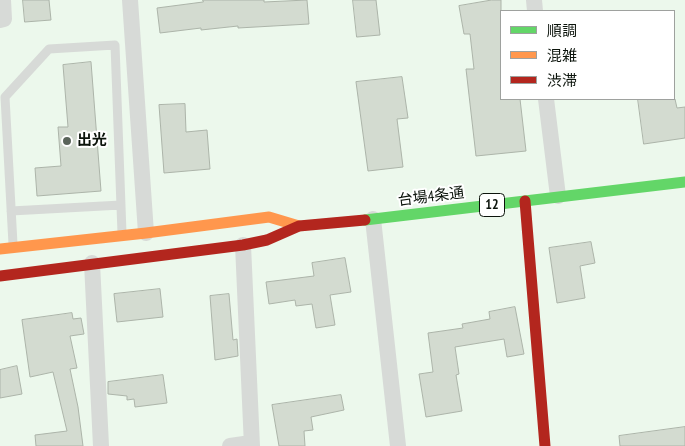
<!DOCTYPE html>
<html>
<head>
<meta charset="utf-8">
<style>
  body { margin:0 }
  #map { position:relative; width:685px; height:446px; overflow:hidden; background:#ecf8ec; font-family:"PT Sans Narrow","Noto Sans JP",sans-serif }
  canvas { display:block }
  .legend { position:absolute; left:500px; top:10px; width:175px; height:90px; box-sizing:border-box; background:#fff; border:1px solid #9ea19e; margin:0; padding:6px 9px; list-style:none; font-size:15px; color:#0c140c }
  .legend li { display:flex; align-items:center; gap:10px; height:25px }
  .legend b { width:25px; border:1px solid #9ea19e }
</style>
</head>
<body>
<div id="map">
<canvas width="685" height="446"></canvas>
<ul class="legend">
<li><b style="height:6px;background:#63d668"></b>順調</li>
<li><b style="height:6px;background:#ff974d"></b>混雑</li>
<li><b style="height:6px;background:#b3261e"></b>渋滞</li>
</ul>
</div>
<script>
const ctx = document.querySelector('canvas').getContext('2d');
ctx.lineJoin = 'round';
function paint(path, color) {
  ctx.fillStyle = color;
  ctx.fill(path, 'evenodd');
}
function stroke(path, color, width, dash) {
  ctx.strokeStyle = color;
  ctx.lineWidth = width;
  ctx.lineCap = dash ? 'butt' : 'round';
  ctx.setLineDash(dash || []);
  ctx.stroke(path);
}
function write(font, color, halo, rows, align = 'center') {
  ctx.font = font + ' "PT Sans Narrow","Noto Sans JP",sans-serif';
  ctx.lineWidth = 4;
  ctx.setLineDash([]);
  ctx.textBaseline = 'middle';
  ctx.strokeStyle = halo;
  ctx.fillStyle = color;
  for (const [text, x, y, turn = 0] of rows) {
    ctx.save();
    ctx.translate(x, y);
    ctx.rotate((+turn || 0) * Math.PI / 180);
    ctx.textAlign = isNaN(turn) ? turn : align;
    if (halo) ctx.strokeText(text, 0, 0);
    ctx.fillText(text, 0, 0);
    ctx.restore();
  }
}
const building = new Path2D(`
  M 23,0 L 49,0 L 51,20 L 25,22 Z
  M 203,0 L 264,0 L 264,2 L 307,0 L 309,24 L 238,28 L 238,26 L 201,30 L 201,28 L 160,33 L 157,8 L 203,2 Z
  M 353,0 L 376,0 L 380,35 L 357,37 Z
  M 492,0 L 501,0 L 501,99 L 520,99 L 526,151 L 476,156 L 466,69 L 474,69 L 470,34 L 464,34 L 459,6 Z
  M 91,62 L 101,191 L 37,196 L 35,168 L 61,166 L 58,127 L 68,127 L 63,65 Z
  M 402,77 L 408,118 L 397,119 L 403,167 L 368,171 L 356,82 Z
  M 638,99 L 675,99 L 677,108 L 685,107 L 685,138 L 644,144 Z
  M 185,104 L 186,132 L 207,130 L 210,169 L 164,173 L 159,105 Z
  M 591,242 L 595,263 L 580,266 L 585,298 L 557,303 L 549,248 Z
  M 345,258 L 351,292 L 330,295 L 335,325 L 316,328 L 312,304 L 296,306 L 295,300 L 269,304 L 266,282 L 314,276 L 312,263 Z
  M 160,289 L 163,317 L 117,322 L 114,294 Z
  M 229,294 L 233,340 L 237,339 L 238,356 L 215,360 L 210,296 Z
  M 515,307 L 524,354 L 507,357 L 504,339 L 455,347 L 459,374 L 456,375 L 462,411 L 426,417 L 419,374 L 433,372 L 428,333 L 463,328 L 462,324 L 490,319 L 489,312 Z
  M 72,313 L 73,319 L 81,318 L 84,334 L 70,336 L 77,368 L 70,369 L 78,407 L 83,446 L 36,446 L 35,435 L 67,431 L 53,372 L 30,377 L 22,320 Z
  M 17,366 L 22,394 L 0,398 L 0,370 Z
  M 163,375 L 167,403 L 135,407 L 134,399 L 127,400 L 127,396 L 108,394 L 108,382 Z
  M 341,395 L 344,410 L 311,417 L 313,430 L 304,431 L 305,446 L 279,446 L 272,405 Z
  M 685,427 L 685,446 L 620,446 L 619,436 Z`);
paint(building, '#d3dbd0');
stroke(building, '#acb4a9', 1);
stroke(new Path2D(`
  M 11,211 L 121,205
  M 13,244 L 5,97 L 49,49 L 115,45 L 122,233`), '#d7dad7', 9);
stroke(new Path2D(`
  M 130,0 L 146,233
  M 534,0 L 535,11
  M 0,20 L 4,19 L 3,0
  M 546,99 L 558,196
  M 373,219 L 398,446
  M 243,245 L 252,446
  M 92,263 L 101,446
  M 230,446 L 251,443`), '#d7dad7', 16);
stroke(new Path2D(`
  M 365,220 L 685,182`), '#63d668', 11);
stroke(new Path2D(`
  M 0,249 L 146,233 L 269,217 L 299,226`), '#ff974d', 11);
stroke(new Path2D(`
  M 525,201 L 545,446
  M 0,276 L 243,245 L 267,240 L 299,226 L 365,220`), '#b3261e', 11);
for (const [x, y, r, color] of [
  [67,141,5,"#5a645a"]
]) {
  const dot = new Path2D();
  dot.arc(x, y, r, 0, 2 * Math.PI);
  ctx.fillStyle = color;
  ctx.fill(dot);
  stroke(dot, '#fff', 2);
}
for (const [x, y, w] of [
  [492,205,25]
]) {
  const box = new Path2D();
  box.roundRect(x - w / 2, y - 11.5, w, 23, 4);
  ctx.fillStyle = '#fff';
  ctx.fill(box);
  stroke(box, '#0c140c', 1);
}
write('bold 14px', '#0c140c', null, [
  ["12",492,205]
]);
write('bold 15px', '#0c140c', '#fff', [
  ["出光",77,141]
], 'left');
write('15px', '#0c140c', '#fff', [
  ["台場4条通",431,197,-7]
]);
</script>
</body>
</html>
